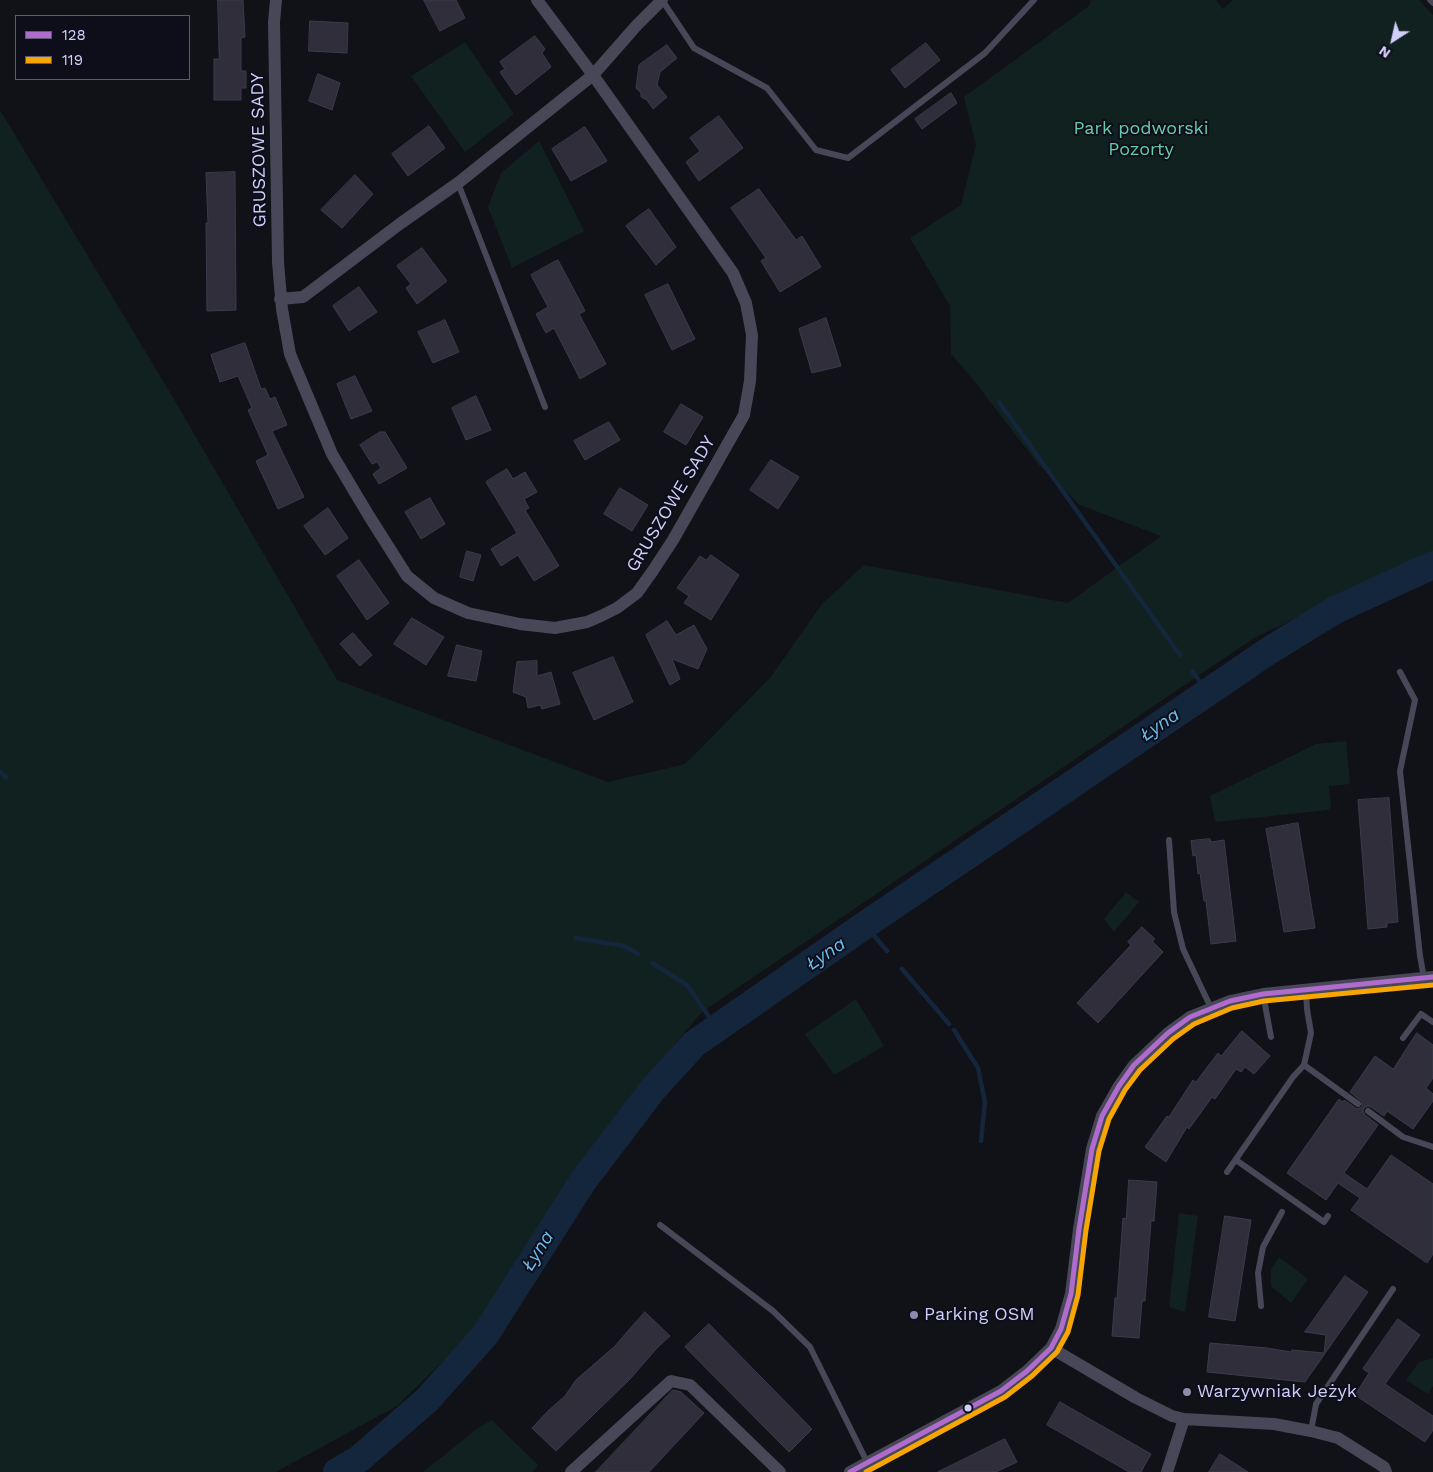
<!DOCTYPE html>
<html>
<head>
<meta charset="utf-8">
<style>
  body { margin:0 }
  #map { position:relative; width:1433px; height:1472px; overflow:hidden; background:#111118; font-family:"Work Sans",sans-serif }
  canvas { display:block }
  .legend { position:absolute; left:15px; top:15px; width:175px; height:65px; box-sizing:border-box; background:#0e0e1b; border:1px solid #5b5b73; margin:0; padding:6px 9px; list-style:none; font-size:15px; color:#cfcef8 }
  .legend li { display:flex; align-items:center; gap:10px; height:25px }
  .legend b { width:25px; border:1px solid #5b5b73 }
  .north { position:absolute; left:1368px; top:15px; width:50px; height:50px; -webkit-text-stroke:4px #0e0e1b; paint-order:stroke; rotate:215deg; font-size:14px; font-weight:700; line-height:20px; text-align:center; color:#cfcef8 }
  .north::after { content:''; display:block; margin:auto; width:18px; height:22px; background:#cfcef8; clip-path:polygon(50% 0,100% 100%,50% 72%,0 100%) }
</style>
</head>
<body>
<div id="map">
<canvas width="1433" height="1472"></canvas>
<ul class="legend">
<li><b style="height:6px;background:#b06ccc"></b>128</li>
<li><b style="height:6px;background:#f7a600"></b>119</li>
</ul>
<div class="north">N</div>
</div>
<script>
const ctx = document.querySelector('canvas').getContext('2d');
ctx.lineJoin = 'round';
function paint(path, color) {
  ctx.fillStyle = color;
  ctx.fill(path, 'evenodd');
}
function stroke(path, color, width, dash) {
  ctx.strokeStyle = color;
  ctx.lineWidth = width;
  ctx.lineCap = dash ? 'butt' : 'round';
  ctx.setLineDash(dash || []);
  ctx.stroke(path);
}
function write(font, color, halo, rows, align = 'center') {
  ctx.font = font + ' "Work Sans",sans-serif';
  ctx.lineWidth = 4;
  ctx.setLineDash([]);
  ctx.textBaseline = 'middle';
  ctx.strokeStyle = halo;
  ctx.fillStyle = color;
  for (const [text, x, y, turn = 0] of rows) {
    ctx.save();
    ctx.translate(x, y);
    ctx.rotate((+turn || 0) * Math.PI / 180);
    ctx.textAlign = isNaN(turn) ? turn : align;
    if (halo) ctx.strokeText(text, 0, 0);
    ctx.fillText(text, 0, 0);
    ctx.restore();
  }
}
paint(new Path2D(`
  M 1091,0 L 1216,0 L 1223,9 L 1233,0 L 1419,0 L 1433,15 L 1433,553 L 1254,638 L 702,1012 L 662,1059 L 484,1321 L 397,1406 L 276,1472 L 0,1472 L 0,110 L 175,401 L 337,680 L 608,782 L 685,764 L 770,678 L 822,604 L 864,565 L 1068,603 L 1161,536 L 1080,505 L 1038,464 L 975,382 L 951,354 L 950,306 L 910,238 L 961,205 L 976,145 L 964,97 L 1089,6 Z
  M 465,42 L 514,114 L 465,152 L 411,76 Z
  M 539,141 L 584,231 L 512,268 L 488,207 L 501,173 Z
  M 1346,741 L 1350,784 L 1329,786 L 1331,807 L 1328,810 L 1215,822 L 1210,796 L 1316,744 Z
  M 1126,892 L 1139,902 L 1114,932 L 1104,919 Z
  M 856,999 L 884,1046 L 834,1075 L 805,1034 Z
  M 1179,1213 L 1198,1216 L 1185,1312 L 1169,1307 Z
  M 1279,1257 L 1308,1279 L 1291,1303 L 1271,1286 L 1271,1269 Z
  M 1433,1358 L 1433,1386 L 1428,1394 L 1406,1380 L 1419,1362 Z
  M 492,1420 L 538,1465 L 533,1472 L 423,1472 L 478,1428 Z`), '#112120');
stroke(new Path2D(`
  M 999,402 L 1180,655
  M 1192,671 L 1208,693
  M 0,772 L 6,777
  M 865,925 L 887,951
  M 576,938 L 624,946 L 638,954
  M 652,963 L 687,985 L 717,1028
  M 902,969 L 949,1024
  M 954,1030 L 978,1068 L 985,1102 L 981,1141`), '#14263b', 4.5);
stroke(new Path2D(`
  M 337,1472 L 359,1459 L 427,1400 L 485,1335 L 583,1181 L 653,1089 L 694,1044 L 865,925 L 1270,650 L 1335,610 L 1433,565`), '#14263b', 28);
const building = new Path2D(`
  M 218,0 L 243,0 L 245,37 L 241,38 L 241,71 L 246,71 L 246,88 L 241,88 L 241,100 L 214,100 L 214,59 L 219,59 Z
  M 424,0 L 456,0 L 465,18 L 440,31 Z
  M 310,21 L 348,23 L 347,53 L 309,51 Z
  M 535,36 L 545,49 L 542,53 L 551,67 L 516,95 L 500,72 L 505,69 L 500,62 Z
  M 926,43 L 940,60 L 905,88 L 891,70 Z
  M 667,45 L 677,58 L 660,72 L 657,85 L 667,97 L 653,109 L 647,100 L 641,97 L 641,93 L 636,88 L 639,65 Z
  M 318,74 L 340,83 L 332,110 L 309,101 Z
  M 951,93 L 957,103 L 922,129 L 915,119 Z
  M 719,116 L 743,148 L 699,181 L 686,162 L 700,151 L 690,138 Z
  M 429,126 L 445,148 L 408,176 L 392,154 Z
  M 585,127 L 607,161 L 571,181 L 552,149 Z
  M 235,172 L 236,310 L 207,311 L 206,223 L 208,223 L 206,173 Z
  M 355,175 L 373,194 L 342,228 L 321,210 Z
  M 759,189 L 796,240 L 802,236 L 821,267 L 780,292 L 761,261 L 766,258 L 731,208 Z
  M 649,209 L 676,247 L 656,265 L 626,226 Z
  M 422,248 L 447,281 L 417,304 L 406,288 L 411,284 L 397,266 Z
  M 558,260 L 585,311 L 579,314 L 606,364 L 580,379 L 554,328 L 546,333 L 536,314 L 548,307 L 531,275 Z
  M 668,284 L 695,339 L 672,350 L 645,295 Z
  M 359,287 L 377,312 L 349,331 L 333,306 Z
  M 826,318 L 841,366 L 812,373 L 799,329 Z
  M 445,320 L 459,352 L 433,363 L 418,332 Z
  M 245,343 L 261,389 L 265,388 L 270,399 L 275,397 L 287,425 L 272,431 L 304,497 L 278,509 L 256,461 L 268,455 L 248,410 L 252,408 L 238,376 L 220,382 L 211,355 Z
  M 355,376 L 372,411 L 351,419 L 337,384 Z
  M 476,396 L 491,430 L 466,440 L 452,408 Z
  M 681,404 L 703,417 L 686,445 L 664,432 Z
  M 609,422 L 620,440 L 585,460 L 574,441 Z
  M 380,432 L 385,432 L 407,468 L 379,484 L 373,474 L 381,468 L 377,462 L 372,464 L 360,445 Z
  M 771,460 L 799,477 L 778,509 L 750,490 Z
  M 507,469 L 513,479 L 525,472 L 537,492 L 524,499 L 529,508 L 525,510 L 559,566 L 534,581 L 518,555 L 501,566 L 491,549 L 517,533 L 486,482 Z
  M 620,488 L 648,505 L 632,531 L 604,514 Z
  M 430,498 L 445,524 L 421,539 L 405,512 Z
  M 328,508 L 348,538 L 325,555 L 304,526 Z
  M 467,551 L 481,555 L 473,581 L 460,577 Z
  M 711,555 L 739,575 L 711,620 L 684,603 L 689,596 L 677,588 L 700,556 L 706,560 Z
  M 359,560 L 389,603 L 367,620 L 337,576 Z
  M 412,618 L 444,637 L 426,665 L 394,644 Z
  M 667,621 L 676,635 L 694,625 L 707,649 L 698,669 L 672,659 L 680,679 L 670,685 L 646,635 Z
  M 353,633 L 372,655 L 360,666 L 340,644 Z
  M 457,645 L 482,651 L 476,681 L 448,676 Z
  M 613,657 L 633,702 L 594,720 L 573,673 Z
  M 537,661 L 537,676 L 551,672 L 560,704 L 542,709 L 540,705 L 528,708 L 526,697 L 513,692 L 517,662 Z
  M 1389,798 L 1398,922 L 1387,923 L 1387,927 L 1368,929 L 1358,800 Z
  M 1298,823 L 1315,928 L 1284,932 L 1266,829 Z
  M 1210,839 L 1211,842 L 1224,840 L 1236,941 L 1211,944 L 1206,901 L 1204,901 L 1200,873 L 1198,874 L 1196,855 L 1193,856 L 1191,841 Z
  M 1142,927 L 1155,939 L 1152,941 L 1163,952 L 1098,1023 L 1077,1003 L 1131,945 L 1128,942 Z
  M 1242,1031 L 1270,1056 L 1254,1074 L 1245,1067 L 1241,1072 L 1236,1069 L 1215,1099 L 1212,1097 L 1189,1129 L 1187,1127 L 1166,1162 L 1145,1147 L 1167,1116 L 1169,1117 L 1193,1080 L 1196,1082 L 1218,1053 L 1221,1056 Z
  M 1417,1033 L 1433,1045 L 1433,1078 L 1426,1088 L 1433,1094 L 1433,1101 L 1413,1129 L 1387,1111 L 1384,1116 L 1371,1107 L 1368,1106 L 1364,1108 L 1363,1111 L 1365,1115 L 1378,1125 L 1344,1173 L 1367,1189 L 1391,1155 L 1433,1184 L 1433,1254 L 1427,1263 L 1351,1210 L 1360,1198 L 1338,1183 L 1326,1200 L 1287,1173 L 1339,1099 L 1343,1102 L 1344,1100 L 1357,1109 L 1362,1107 L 1362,1102 L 1350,1092 L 1375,1056 L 1393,1069 Z
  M 1129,1180 L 1157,1182 L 1154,1221 L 1151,1221 L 1145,1301 L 1142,1301 L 1139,1338 L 1112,1336 L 1115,1298 L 1117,1298 L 1123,1218 L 1126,1219 Z
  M 1225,1216 L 1251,1220 L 1235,1321 L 1209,1317 Z
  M 1345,1276 L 1368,1292 L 1305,1382 L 1207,1372 L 1210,1343 L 1267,1348 L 1291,1352 L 1292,1350 L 1324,1353 L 1326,1335 L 1305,1332 Z
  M 645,1312 L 670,1336 L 657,1348 L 630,1379 L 556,1451 L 532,1428 L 548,1411 L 565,1396 L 576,1380 L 614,1347 Z
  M 1398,1319 L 1420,1335 L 1385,1384 L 1433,1416 L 1433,1430 L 1425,1442 L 1355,1395 L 1369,1373 L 1363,1369 Z
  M 709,1324 L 812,1429 L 789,1452 L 685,1347 Z
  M 673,1390 L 681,1392 L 704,1413 L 649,1472 L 596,1472 Z
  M 1060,1402 L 1151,1454 L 1141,1472 L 1129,1472 L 1047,1425 Z
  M 1005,1439 L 1017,1462 L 996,1472 L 938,1472 Z
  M 1220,1454 L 1248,1472 L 1209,1472 Z`);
paint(building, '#2f2e3a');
stroke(building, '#3c3b4b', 1);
stroke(new Path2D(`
  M 662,0 L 694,48 L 767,88 L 816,150 L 848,158 L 985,53 L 1034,0
  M 1430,0 L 1433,3
  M 458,183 L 545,407
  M 1400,672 L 1415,700 L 1400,771 L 1420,956 L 1424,978
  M 1169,840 L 1174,912 L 1183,949 L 1211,1008
  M 1263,994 L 1271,1037
  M 1403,1038 L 1421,1014 L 1433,1022
  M 1304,1065 L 1358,1104
  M 1368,1111 L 1403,1137 L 1433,1147
  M 1236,1160 L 1324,1222 L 1328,1216
  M 1227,1172 L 1293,1077 L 1304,1065 L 1311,1033 L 1307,1009 L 1306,990
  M 660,1225 L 773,1311 L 810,1347 L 867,1462
  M 1261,1306 L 1258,1273 L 1263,1247 L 1282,1212
  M 1311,1431 L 1316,1404 L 1393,1289`), '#474758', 6);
stroke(new Path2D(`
  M 276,0 L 274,22 L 278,262 L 282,309 L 290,354 L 332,454 L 369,516 L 407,576 L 434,598 L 468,613 L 520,624 L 555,628 L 587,622 L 601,616 L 617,608 L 637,593 L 652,572 L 673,540 L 744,415 L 750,381 L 752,335 L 746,303 L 733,273 L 593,75 L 537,0
  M 280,299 L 303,297 L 401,223 L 458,183 L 593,75 L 637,25 L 662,0
  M 1051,1348 L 1136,1398 L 1172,1416 L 1184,1419 L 1274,1424 L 1311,1431 L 1338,1438 L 1384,1467 L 1386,1472
  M 571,1472 L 671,1381 L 690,1385 L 780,1472
  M 850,1472 L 1001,1391 L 1027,1371 L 1051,1348 L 1061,1329 L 1071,1294 L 1079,1229 L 1092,1149 L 1102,1116 L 1119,1086 L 1134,1065 L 1168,1033 L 1190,1017 L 1230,1001 L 1263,994 L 1433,977
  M 1167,1472 L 1184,1419`), '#474758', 12);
stroke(new Path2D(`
  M 850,1472 L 1001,1391 L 1027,1371 L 1051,1348 L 1061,1329 L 1071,1294 L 1079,1229 L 1092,1149 L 1102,1116 L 1119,1086 L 1134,1065 L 1168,1033 L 1190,1017 L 1230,1001 L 1263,994 L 1433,977`), '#b06ccc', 5);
stroke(new Path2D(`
  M 866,1472 L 1005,1397 L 1032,1376 L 1057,1352 L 1068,1332 L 1078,1295 L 1086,1230 L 1099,1151 L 1109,1119 L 1125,1090 L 1140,1070 L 1173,1039 L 1194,1024 L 1232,1008 L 1264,1001 L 1433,985`), '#f7a600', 5);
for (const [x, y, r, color] of [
  [914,1315,5,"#8c8caa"],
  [1187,1392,5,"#8c8caa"],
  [968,1408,4.5,"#cfcef8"]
]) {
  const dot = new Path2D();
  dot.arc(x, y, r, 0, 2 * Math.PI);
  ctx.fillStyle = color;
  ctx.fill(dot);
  stroke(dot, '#0e0e1b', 2);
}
write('18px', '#65cda9', '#0e0e1b', [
  ["Park podworski",1141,129],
  ["Pozorty",1141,150]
]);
write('18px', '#cfcef8', '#0e0e1b', [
  ["GRUSZOWE SADY",259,150,-91],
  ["GRUSZOWE SADY",671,504,-59]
]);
write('18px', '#cfcef8', '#0e0e1b', [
  ["Parking OSM",924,1315],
  ["Warzywniak Jeżyk",1197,1392]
], 'left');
write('italic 19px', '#6abceb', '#0e0e1b', [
  ["Łyna",1160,725,-34],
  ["Łyna",826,954,-34],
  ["Łyna",538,1251,-58]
]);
</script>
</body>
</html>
